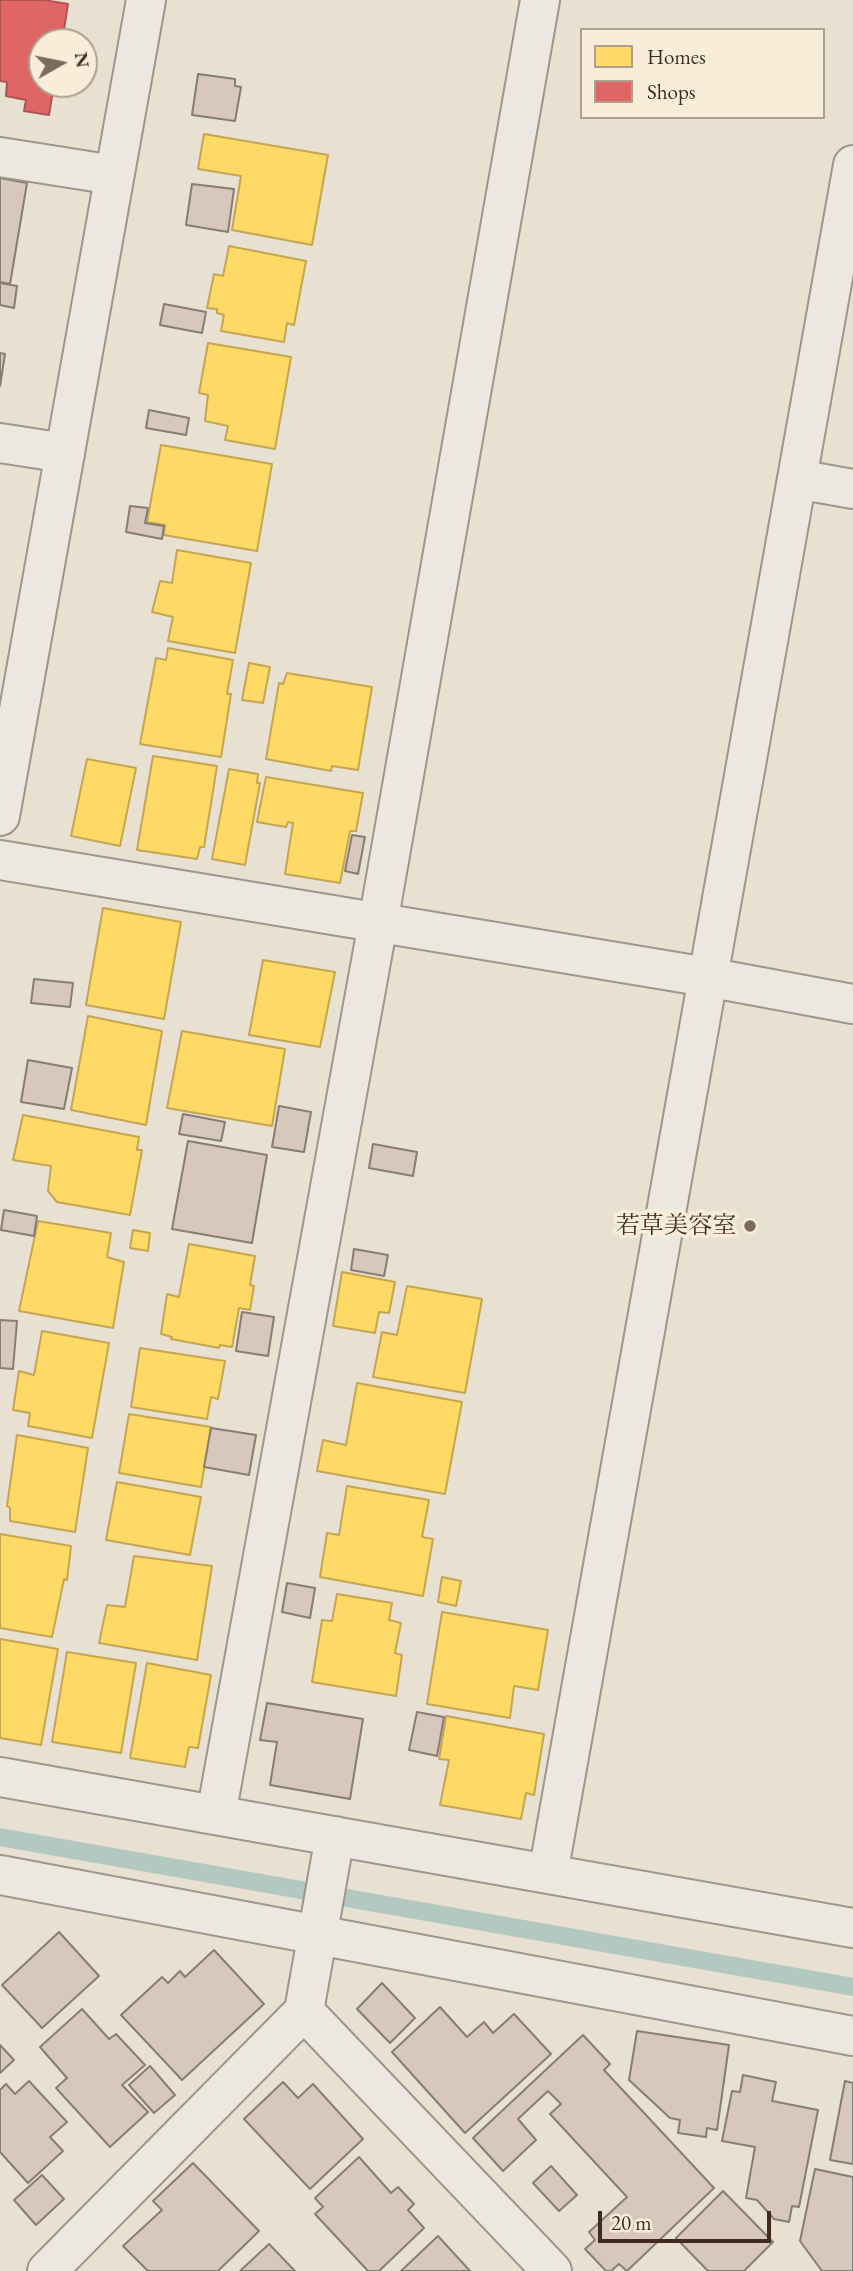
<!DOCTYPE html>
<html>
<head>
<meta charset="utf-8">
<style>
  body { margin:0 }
  #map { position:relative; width:853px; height:2271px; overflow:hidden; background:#e8e0d0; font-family:"EB Garamond",serif }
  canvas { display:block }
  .legend { position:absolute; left:580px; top:28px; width:245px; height:91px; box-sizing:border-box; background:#f7edd9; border:2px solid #ae9f8f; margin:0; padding:9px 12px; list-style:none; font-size:21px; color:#412b1f }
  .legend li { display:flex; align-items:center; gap:14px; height:35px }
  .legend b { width:35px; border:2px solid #ae9f8f }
  .north { position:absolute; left:28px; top:28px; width:70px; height:70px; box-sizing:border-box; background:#f7edd9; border:2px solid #ae9f8f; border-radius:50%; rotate:81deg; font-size:19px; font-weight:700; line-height:28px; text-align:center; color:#412b1f }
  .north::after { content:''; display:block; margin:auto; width:24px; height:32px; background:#7b6a5d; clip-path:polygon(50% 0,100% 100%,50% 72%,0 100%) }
  .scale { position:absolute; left:598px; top:2211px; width:173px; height:32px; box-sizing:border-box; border:4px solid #412b1f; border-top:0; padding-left:9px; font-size:21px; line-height:24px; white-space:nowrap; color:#412b1f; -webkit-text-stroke:5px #f7edd9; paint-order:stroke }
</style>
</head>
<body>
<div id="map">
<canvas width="853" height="2271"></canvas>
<ul class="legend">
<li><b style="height:19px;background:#ffd966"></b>Homes</li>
<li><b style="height:19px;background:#e06666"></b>Shops</li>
</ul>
<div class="north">N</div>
<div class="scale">20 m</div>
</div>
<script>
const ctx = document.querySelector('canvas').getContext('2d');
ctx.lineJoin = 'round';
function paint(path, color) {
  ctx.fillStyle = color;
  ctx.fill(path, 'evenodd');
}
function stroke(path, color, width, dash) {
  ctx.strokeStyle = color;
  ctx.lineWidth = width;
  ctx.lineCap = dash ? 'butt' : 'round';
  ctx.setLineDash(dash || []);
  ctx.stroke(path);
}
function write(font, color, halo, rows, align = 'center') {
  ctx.font = font + ' "EB Garamond","Noto Serif JP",serif';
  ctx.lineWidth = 7;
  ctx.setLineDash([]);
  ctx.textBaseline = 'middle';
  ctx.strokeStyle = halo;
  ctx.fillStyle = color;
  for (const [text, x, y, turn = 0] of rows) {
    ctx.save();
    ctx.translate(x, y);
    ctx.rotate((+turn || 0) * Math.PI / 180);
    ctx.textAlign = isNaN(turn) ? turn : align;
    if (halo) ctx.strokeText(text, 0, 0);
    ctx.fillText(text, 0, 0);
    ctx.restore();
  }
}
const homes = new Path2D(`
  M 204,134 L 328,155 L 312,245 L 232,230 L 241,176 L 198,169 Z
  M 229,246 L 306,261 L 294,325 L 287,323 L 284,342 L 221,331 L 224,315 L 217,313 L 217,309 L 207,308 L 214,274 L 223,276 Z
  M 208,343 L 291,357 L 275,449 L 225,440 L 228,426 L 205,421 L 208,395 L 199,393 Z
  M 161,445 L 272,464 L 257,551 L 164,535 L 165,525 L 147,522 Z
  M 177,550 L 251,563 L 235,653 L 168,641 L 173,617 L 152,612 L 160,581 L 172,583 Z
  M 168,648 L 233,660 L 227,694 L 231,694 L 221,757 L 140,744 L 156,658 L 166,660 Z
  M 249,663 L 270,667 L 263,703 L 242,700 Z
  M 287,673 L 372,687 L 358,770 L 332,766 L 331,771 L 266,759 L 279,683 L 283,684 Z
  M 153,756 L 217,766 L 204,847 L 200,847 L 197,859 L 137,850 Z
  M 87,759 L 136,768 L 120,846 L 71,836 Z
  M 229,769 L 258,774 L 257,783 L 260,783 L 245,865 L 212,859 Z
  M 266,777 L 363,793 L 356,831 L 350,831 L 340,883 L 285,874 L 293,823 L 288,822 L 286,827 L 257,822 Z
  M 103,908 L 181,922 L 164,1019 L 86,1005 Z
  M 263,960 L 335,972 L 320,1047 L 249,1035 Z
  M 88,1016 L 162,1031 L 146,1125 L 71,1110 Z
  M 182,1031 L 285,1049 L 272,1126 L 167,1108 Z
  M 23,1115 L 139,1137 L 137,1150 L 142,1150 L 130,1215 L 57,1202 L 48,1191 L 51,1166 L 13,1160 Z
  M 38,1221 L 111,1233 L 107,1257 L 124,1262 L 113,1328 L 19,1311 Z
  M 133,1230 L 150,1233 L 148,1251 L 130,1248 Z
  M 189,1244 L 255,1256 L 250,1285 L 254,1286 L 250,1310 L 239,1308 L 232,1347 L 220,1345 L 219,1348 L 171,1339 L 172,1337 L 161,1334 L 167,1294 L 179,1297 Z
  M 342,1272 L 395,1282 L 389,1313 L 379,1312 L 375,1333 L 333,1326 Z
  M 407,1286 L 482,1299 L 465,1393 L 373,1377 L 382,1332 L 397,1335 Z
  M 42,1331 L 109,1343 L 92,1438 L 28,1426 L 30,1413 L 13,1410 L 19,1371 L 34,1375 Z
  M 140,1348 L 225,1361 L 218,1399 L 211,1397 L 207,1419 L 131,1407 Z
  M 357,1383 L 462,1402 L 445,1494 L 317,1471 L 323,1440 L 346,1445 Z
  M 129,1414 L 211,1427 L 201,1487 L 119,1473 Z
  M 17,1435 L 88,1448 L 75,1532 L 10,1521 L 10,1508 L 7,1506 Z
  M 117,1482 L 201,1497 L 190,1555 L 106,1540 Z
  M 347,1486 L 429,1500 L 422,1537 L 433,1539 L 423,1596 L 320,1577 L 327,1533 L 339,1535 Z
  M 0,1534 L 71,1546 L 67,1580 L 64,1579 L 52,1637 L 0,1628 Z
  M 134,1556 L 212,1566 L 197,1660 L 99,1643 L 107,1605 L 125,1607 Z
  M 442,1577 L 461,1581 L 456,1606 L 438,1602 Z
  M 337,1594 L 392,1603 L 389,1620 L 401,1623 L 395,1653 L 402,1655 L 396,1696 L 312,1682 L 322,1620 L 332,1621 Z
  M 442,1612 L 548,1630 L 538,1690 L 514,1686 L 510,1718 L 427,1704 Z
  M 0,1639 L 58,1649 L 41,1745 L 0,1738 Z
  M 67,1652 L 136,1663 L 121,1753 L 52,1742 Z
  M 147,1663 L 211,1675 L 198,1748 L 189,1747 L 185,1767 L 130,1758 Z
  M 446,1716 L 544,1734 L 534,1795 L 526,1793 L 521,1819 L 440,1805 L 449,1760 L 439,1759 Z`);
paint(homes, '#ffd966');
stroke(homes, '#c6a551', 2);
const shops = new Path2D(`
  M 0,0 L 44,0 L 68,4 L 62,42 L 42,42 L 42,84 L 54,84 L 49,115 L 24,111 L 26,100 L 6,96 L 7,82 L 0,81 Z`);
paint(shops, '#e06666');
stroke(shops, '#b05451', 2);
stroke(new Path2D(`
  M 0,1837 L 853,1987`), '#b3c8c1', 18);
const building = new Path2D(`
  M 198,74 L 235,79 L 235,86 L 241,87 L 235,121 L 192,115 Z
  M 0,178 L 27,183 L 10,284 L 0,282 Z
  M 192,184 L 234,189 L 228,232 L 186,225 Z
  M 0,283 L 17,286 L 14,308 L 0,305 Z
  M 164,304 L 206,312 L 202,333 L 160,325 Z
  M 0,353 L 5,354 L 0,386 Z
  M 149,410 L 189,418 L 186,435 L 146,428 Z
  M 130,506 L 148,508 L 145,523 L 164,526 L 162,539 L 126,532 Z
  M 352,835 L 365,837 L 358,874 L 345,871 Z
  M 34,979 L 73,983 L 70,1007 L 31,1003 Z
  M 28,1060 L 72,1068 L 64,1109 L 21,1102 Z
  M 279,1106 L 311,1112 L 304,1152 L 272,1147 Z
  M 183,1114 L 225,1122 L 221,1141 L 179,1134 Z
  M 188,1141 L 267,1155 L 252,1243 L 172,1229 Z
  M 373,1144 L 417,1152 L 413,1176 L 369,1168 Z
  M 4,1210 L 37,1216 L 34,1236 L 1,1230 Z
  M 354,1249 L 388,1255 L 384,1276 L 351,1270 Z
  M 242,1312 L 274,1317 L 268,1356 L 236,1351 Z
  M 0,1320 L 17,1321 L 13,1369 L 0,1368 Z
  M 211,1428 L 256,1435 L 249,1475 L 204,1467 Z
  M 287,1583 L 315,1588 L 310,1618 L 282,1612 Z
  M 267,1703 L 363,1719 L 350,1799 L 270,1785 L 277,1742 L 260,1740 Z
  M 417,1712 L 444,1717 L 437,1756 L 409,1750 Z
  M 59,1932 L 99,1976 L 42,2028 L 2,1985 Z
  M 214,1950 L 264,2004 L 182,2080 L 121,2015 L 162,1977 L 168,1983 L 180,1971 L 185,1977 Z
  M 382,1983 L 415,2018 L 390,2043 L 357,2009 Z
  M 440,2007 L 467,2037 L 484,2022 L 493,2033 L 514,2014 L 551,2054 L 465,2133 L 392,2052 Z
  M 82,2009 L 109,2039 L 116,2034 L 145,2065 L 122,2085 L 148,2112 L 110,2147 L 56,2088 L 67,2078 L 40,2047 Z
  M 637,2031 L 729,2045 L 717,2130 L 707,2128 L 706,2137 L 678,2133 L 680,2120 L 670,2118 L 629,2080 Z
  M 583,2035 L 610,2064 L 604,2070 L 714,2188 L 627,2271 L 619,2264 L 611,2271 L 606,2271 L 585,2249 L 595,2240 L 589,2232 L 627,2197 L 550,2114 L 561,2104 L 548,2091 L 518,2119 L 536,2140 L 503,2171 L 473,2138 Z
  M 0,2045 L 14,2060 L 0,2073 Z
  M 150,2066 L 175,2095 L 154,2113 L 129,2085 Z
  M 743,2075 L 776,2082 L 772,2101 L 818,2110 L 799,2207 L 792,2206 L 789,2222 L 774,2219 L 757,2200 L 746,2198 L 755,2147 L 722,2141 L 732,2091 L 740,2092 Z
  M 29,2081 L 67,2122 L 50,2137 L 63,2151 L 28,2183 L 0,2152 L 0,2090 L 6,2084 L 15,2094 Z
  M 845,2081 L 853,2083 L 853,2164 L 830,2160 Z
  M 283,2082 L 298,2098 L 313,2084 L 363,2139 L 310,2189 L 244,2119 Z
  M 359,2157 L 391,2193 L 398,2187 L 414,2204 L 408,2210 L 424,2228 L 379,2271 L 368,2271 L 315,2214 L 323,2207 L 315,2198 Z
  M 193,2163 L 259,2231 L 218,2271 L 148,2271 L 123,2246 L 162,2210 L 153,2201 Z
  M 551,2166 L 577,2195 L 559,2211 L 533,2183 Z
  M 815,2169 L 853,2177 L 853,2271 L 822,2271 L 800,2241 Z
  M 42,2175 L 64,2199 L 36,2225 L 14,2200 Z
  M 723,2191 L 773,2242 L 744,2271 L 708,2271 L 676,2238 Z
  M 438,2236 L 470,2271 L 401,2271 Z
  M 269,2244 L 295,2271 L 240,2271 Z`);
paint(building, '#d7c7bc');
stroke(building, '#867e75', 2);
const minor = new Path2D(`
  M 0,157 L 114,175
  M 0,443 L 65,453
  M 797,479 L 853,489
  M 0,860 L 707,977 L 853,1004
  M 0,1777 L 853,1928
  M 216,1815 L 378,923 L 540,0
  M 335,1836 L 304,2011 L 552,2271
  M 548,1874 L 853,165
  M 0,1875 L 853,2036
  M 47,2271 L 304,2011`);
const tertiary = new Path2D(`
  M 0,816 L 146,0`);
stroke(minor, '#9e968c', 42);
stroke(tertiary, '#9e968c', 42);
stroke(minor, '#ece8e0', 38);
stroke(tertiary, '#ece8e0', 38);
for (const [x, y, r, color] of [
  [750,1226,7,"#7b6a5d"]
]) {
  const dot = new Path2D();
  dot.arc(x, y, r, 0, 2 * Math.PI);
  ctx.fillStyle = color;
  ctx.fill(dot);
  stroke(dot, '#f7edd9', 2.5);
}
write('24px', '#412b1f', '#f7edd9', [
  ["若草美容室",736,1226]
], 'right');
</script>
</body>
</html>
